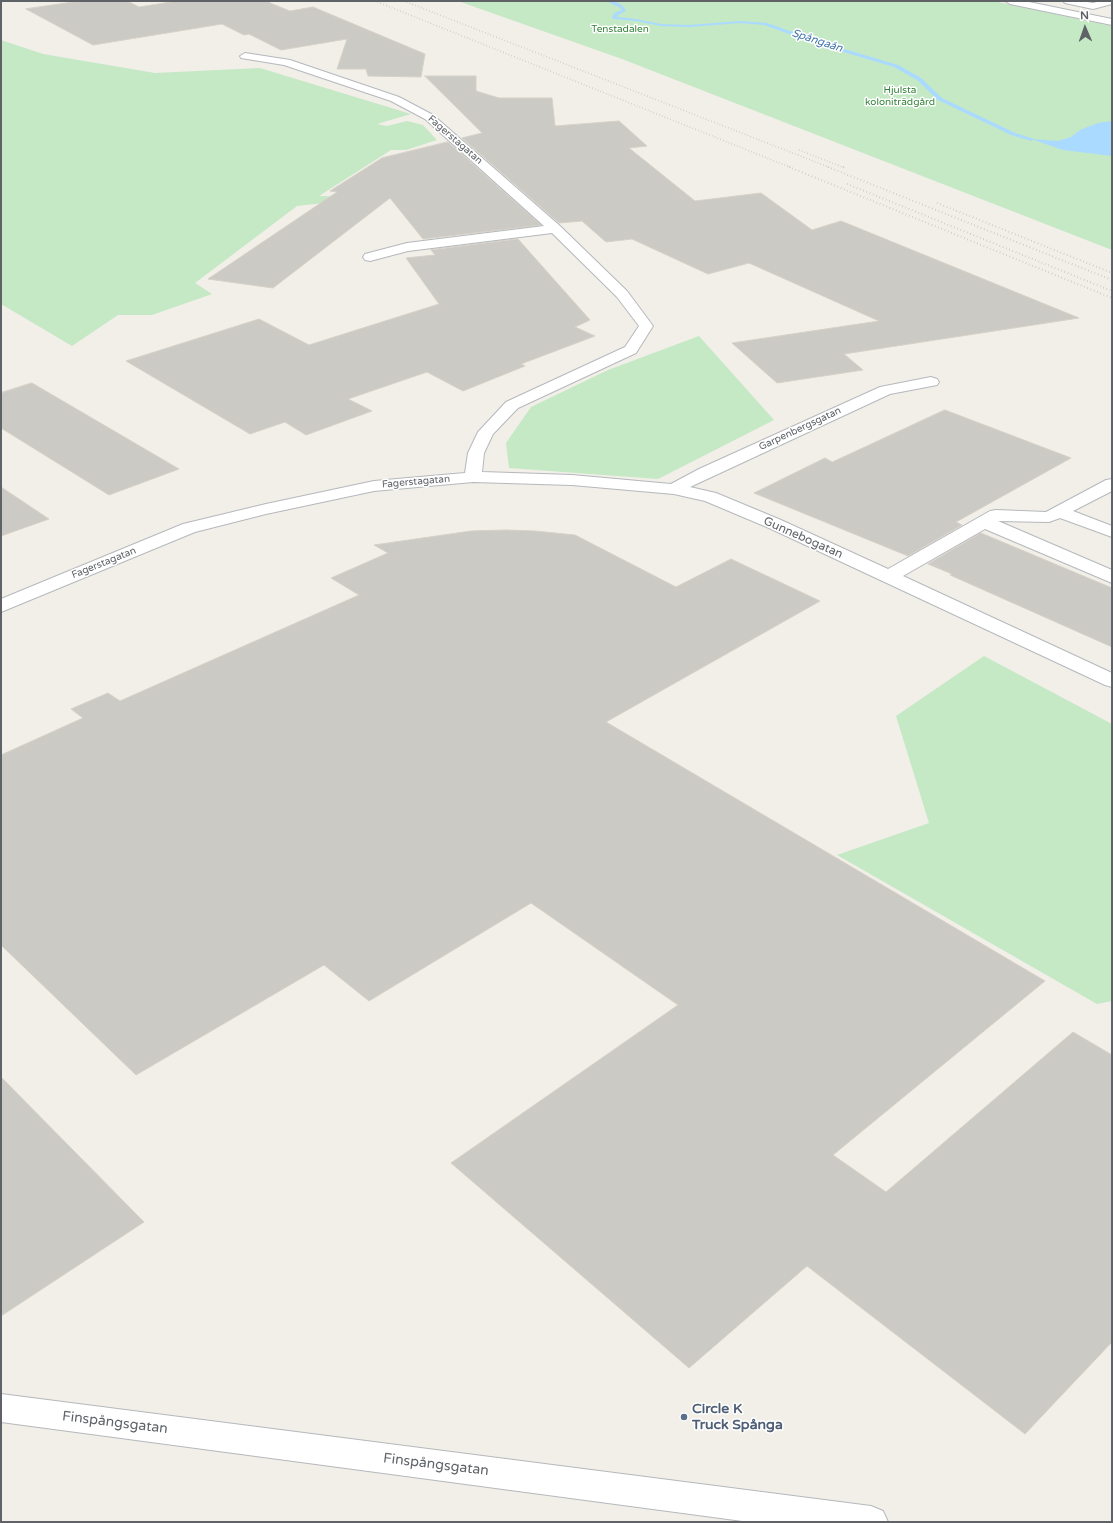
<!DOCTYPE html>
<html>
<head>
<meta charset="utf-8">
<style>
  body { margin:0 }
  #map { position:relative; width:1113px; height:1523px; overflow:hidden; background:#f1efe8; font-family:"Varela Round",sans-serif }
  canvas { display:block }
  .frame { position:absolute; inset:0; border:2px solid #5f6368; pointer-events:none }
  .north { position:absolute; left:1065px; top:8px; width:40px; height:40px; -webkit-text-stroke:3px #fff; paint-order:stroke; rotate:358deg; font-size:11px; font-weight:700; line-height:16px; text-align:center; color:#5f6368 }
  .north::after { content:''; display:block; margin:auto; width:14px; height:18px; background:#5f6368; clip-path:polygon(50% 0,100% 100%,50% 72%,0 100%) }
</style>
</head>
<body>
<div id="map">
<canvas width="1113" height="1523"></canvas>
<div class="frame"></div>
<div class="north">N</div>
</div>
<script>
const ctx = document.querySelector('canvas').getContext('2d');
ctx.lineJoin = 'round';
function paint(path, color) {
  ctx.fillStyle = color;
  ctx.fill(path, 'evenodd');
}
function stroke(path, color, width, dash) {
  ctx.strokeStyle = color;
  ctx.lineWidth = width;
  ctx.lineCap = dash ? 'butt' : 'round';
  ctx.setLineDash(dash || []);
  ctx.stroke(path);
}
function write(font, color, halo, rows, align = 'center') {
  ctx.font = font + ' "Varela Round",sans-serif';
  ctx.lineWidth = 3;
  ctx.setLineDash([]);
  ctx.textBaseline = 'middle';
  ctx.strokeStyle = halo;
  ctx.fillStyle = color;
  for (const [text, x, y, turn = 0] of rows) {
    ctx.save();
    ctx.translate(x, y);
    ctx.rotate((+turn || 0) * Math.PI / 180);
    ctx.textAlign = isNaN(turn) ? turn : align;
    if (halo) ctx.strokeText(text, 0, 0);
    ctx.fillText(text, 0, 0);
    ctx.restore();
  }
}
paint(new Path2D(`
  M 458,1 L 993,1 L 1112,26 L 1112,250 L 622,59 Z
  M 1,40 L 43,54 L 155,73 L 260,68 L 411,114 L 377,124 L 387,126 L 407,121 L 423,125 L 437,140 L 406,150 L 391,150 L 319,196 L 357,197 L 428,191 L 297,206 L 195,283 L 212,294 L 152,315 L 118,315 L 72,346 L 1,304 Z
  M 699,336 L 774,420 L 658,479 L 509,468 L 506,443 L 531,407 L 608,370 Z
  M 984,656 L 1112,724 L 1112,1001 L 1097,1004 L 837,855 L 929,823 L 896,716 Z`), '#c5e8c5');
paint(new Path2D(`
  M 1112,121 L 1112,156 L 1063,150 L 1031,139 L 1058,141 L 1071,137 L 1080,130 L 1098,123 Z`), '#aadaff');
paint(new Path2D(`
  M 606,1 C 615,1 622,3 626,11 L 618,15 L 617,17 L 636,19 L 661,24 L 689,25 L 740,21 L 767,23 L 824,43 L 898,65 L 921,78 L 942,98 L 1015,133 L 1034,139 L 1031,141 L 1011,135 L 938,100 L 917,80 L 894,67 L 820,45 L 764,25 L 740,23 L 689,27 L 661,26 L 636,21 L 614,19 L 612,18 L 614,13 L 622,10 L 619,7 Z`), '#aadaff');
const building = new Path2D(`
  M 80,1 L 127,1 L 139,7 L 171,2 L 170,1 L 269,1 L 270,3 L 290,11 L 313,7 L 425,54 L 421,77 L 368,76 L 366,69 L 337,69 L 347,39 L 281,50 L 249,34 L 244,35 L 222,24 L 93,45 L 26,9 Z
  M 425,76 L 476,76 L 476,91 L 499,98 L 552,98 L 555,126 L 619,121 L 647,146 L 629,148 L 695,201 L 761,193 L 812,230 L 841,221 L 1079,318 L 844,354 L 863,370 L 777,383 L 732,343 L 879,321 L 749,263 L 708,274 L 632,239 L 606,242 L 582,221 L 559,223 L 462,138 L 482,133 Z
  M 448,142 L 541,225 L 423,239 L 390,198 L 273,288 L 208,279 L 337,192 L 330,191 L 382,158 Z
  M 518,239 L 590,320 L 575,327 L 595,336 L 521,364 L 525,366 L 463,391 L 427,372 L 348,399 L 372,411 L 306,435 L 285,422 L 250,434 L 126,361 L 259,319 L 309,345 L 439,304 L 406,258 L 435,255 L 431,250 Z
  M 32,383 L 179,469 L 109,495 L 1,428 L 1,393 Z
  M 945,410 L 1071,458 L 956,522 L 962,525 L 908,556 L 754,493 L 825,458 L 832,462 Z
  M 1,487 L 49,519 L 1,536 Z
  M 507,530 L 535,531 L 575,535 L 676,587 L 731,559 L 820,601 L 606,722 L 1045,981 L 833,1155 L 886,1192 L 1073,1032 L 1112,1055 L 1112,1342 L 1025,1434 L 807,1266 L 689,1368 L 451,1163 L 678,1005 L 531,903 L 369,1001 L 324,965 L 136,1075 L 1,945 L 1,755 L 83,718 L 71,709 L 108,693 L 120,701 L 359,595 L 331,578 L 388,553 L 374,545 L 471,531 Z
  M 981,533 L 1112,588 L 1112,647 L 950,575 L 952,574 L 928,564 Z
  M 1,1077 L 144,1222 L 1,1316 Z`);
paint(building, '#cccac5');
stroke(building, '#d6d1c6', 1);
const minor = new Path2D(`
  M 1063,1 L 1082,1 L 1093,3 L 1101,1 L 1112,1 L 1112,4 L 1093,9 L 1065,3 Z
  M 245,53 L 290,60 L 399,97 L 433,115 L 560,226 L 627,291 L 653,326 L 636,353 L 518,408 L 493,434 L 484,453 L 482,472 L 572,475 L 671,484 L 699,469 L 880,387 L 931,377 L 937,379 L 939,382 L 937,385 L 890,394 L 690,487 L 716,493 L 781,520 L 888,569 L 990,511 L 996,510 L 1046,512 L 1106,480 L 1112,479 L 1112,491 L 1073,511 L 1112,526 L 1112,537 L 1060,518 L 1049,522 L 998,521 L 1112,570 L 1112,583 L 985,529 L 903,576 L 1112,673 L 1112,687 L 1105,685 L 769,528 L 705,501 L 674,494 L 572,485 L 473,482 L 374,491 L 266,514 L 195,532 L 1,612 L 1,599 L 183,524 L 266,504 L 374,481 L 465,473 L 468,453 L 478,432 L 506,402 L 625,347 L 639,326 L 617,297 L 552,233 L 408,251 L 370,261 L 365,260 L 363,257 L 365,254 L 407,243 L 544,226 L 425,119 L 391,101 L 284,65 L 241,58 L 240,56 Z
  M 1,1394 L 871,1506 L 883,1511 L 888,1522 L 750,1522 L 1,1422 Z`);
const tertiary = new Path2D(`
  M 1005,1 L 1024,1 L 1112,19 L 1112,25 L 1010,4 Z`);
stroke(minor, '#b5b8bc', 2);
stroke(tertiary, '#b5b8bc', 2);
paint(minor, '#fff');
paint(tertiary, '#fff');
stroke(new Path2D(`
  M 375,1 L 792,168
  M 404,1 L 831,168
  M 799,150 L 845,168`), '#b6b7b8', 1.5, [0.5, 2.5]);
stroke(new Path2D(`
  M 789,167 L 1112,298
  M 828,167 L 1112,280
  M 843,167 L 846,168
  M 847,184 L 1112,291
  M 937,203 L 1112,273`), '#b6b7b8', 2, [0.5, 3]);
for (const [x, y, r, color] of [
  [684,1417,4,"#5c6f8a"]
]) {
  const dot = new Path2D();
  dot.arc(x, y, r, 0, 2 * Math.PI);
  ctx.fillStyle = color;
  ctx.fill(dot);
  stroke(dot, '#fff', 1.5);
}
write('10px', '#348238', '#fff', [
  ["Tenstadalen",620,29],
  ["Hjulsta",900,90],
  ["koloniträdgård",900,102]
]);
write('10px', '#5f6368', '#fff', [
  ["Fagerstagatan",455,140,41],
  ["Garpenbergsgatan",800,429,-25],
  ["Fagerstagatan",416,482,-5],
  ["Fagerstagatan",104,563,-22]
]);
write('italic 11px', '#4174aa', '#fff', [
  ["Spångaån",817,41,18]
]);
write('12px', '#5f6368', '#fff', [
  ["Gunnebogatan",803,538,24]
]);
write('bold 14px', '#4e5e75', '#fff', [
  ["Circle K",692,1409],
  ["Truck Spånga",692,1425]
], 'left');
write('14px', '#5f6368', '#fff', [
  ["Finspångsgatan",115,1423,7],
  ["Finspångsgatan",436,1465,7]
]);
</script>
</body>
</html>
